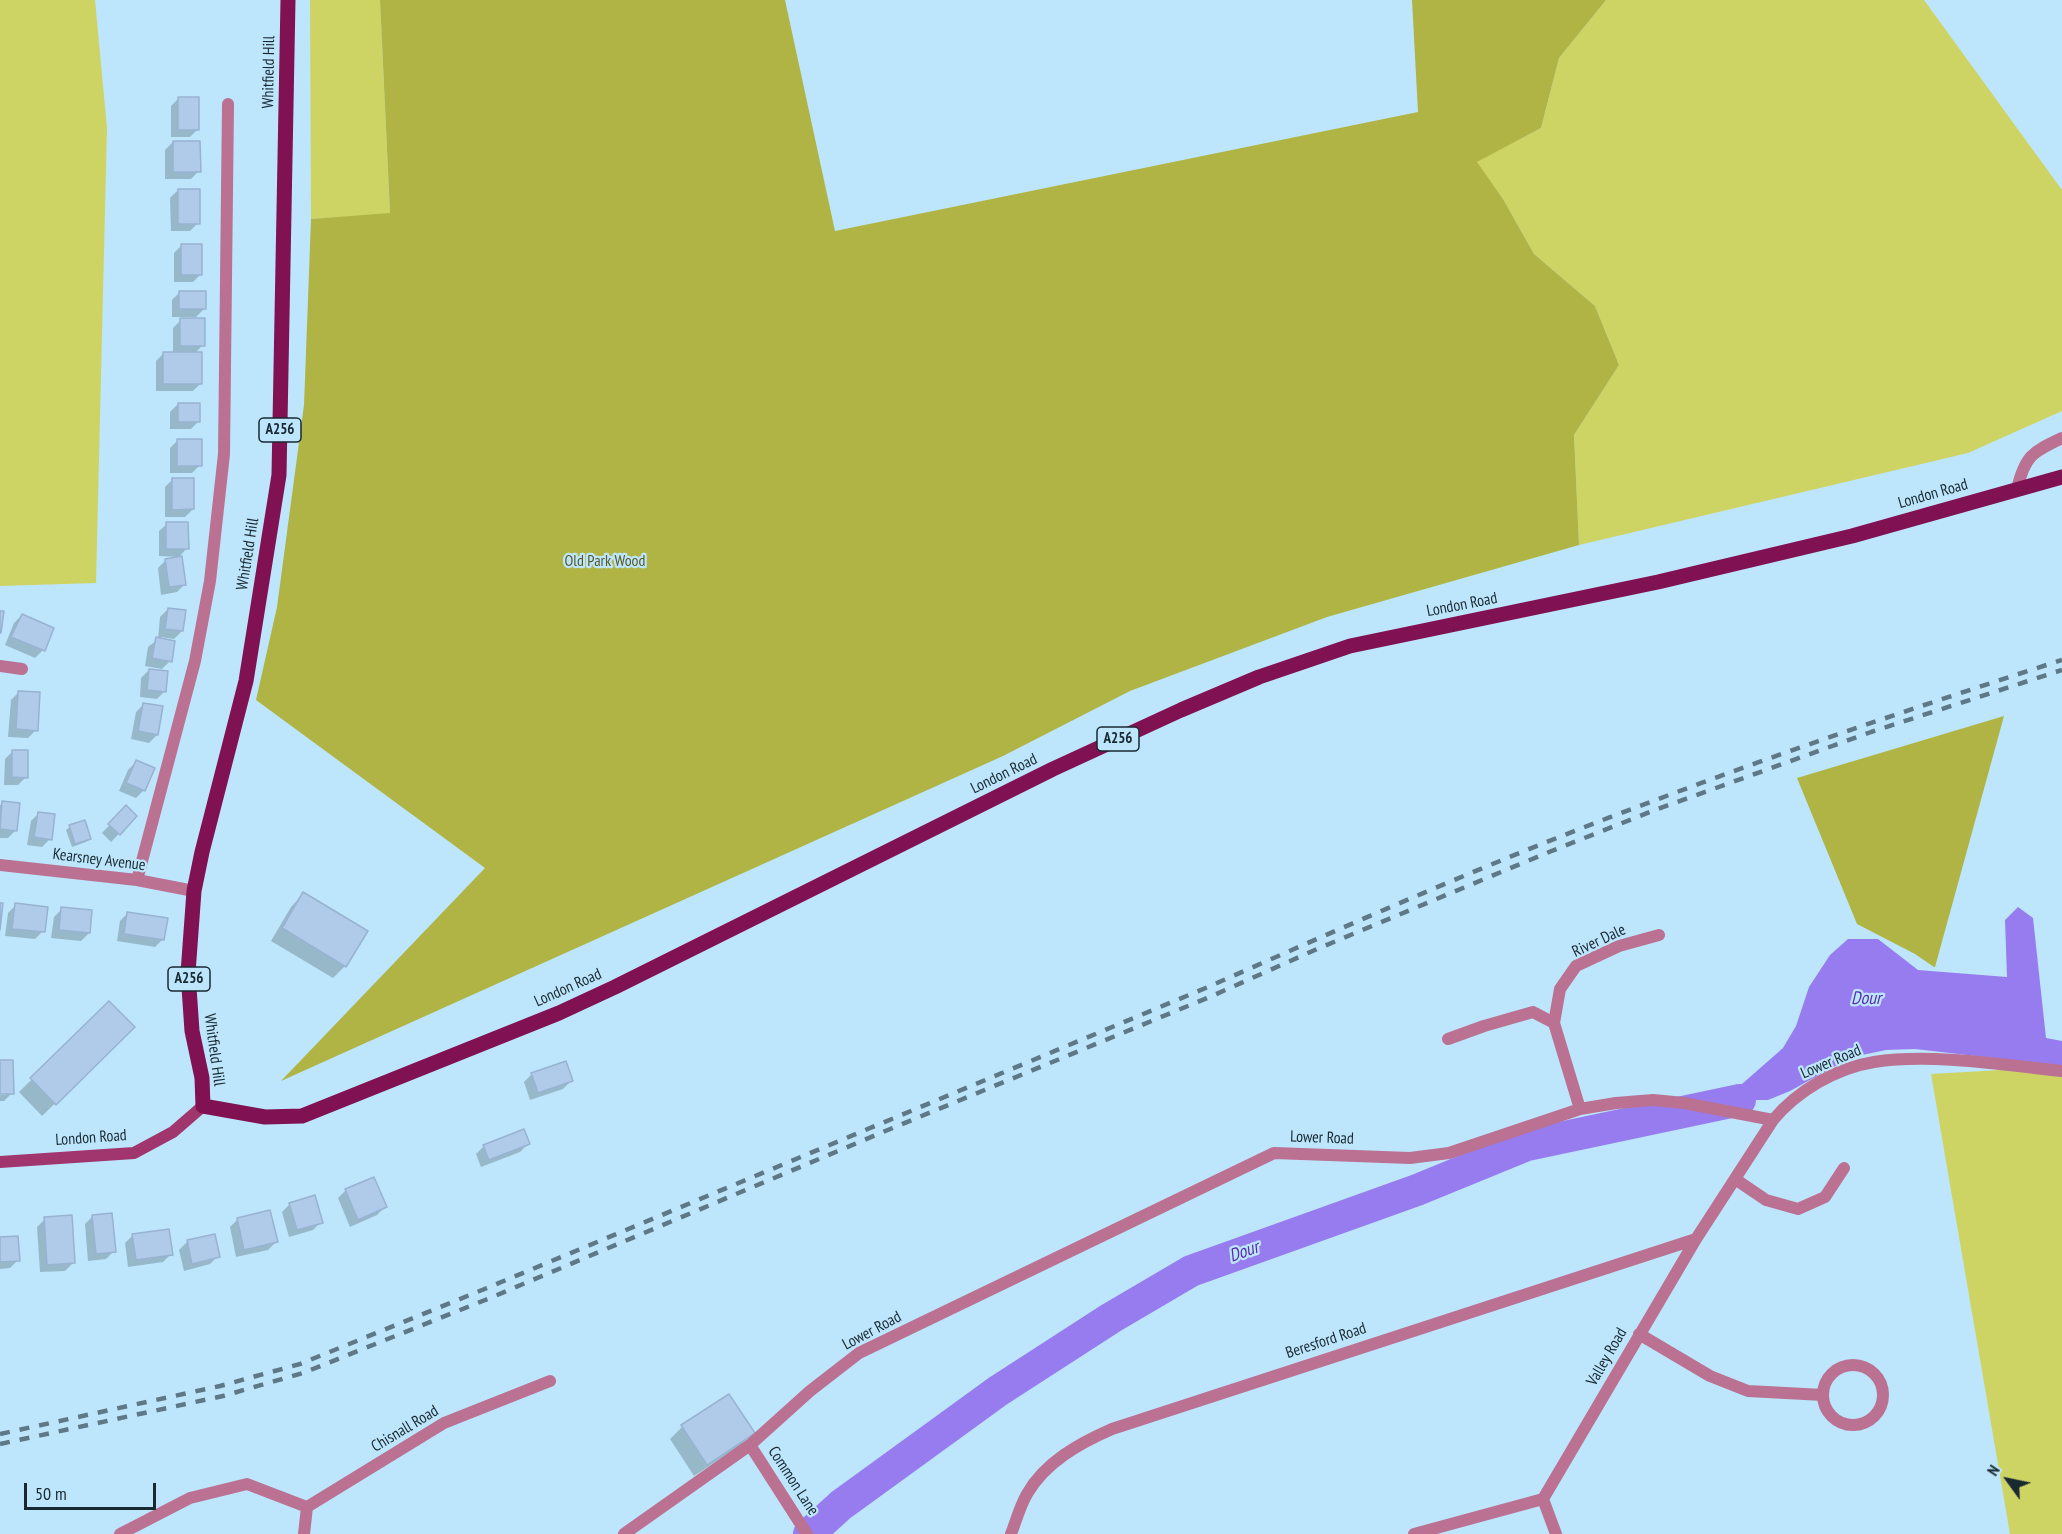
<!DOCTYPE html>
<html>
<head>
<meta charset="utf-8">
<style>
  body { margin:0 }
  #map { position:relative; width:2062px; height:1534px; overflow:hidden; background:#bde6fc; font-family:"PT Sans Narrow",sans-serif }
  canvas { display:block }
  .north { position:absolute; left:1978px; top:1450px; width:60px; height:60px; -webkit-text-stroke:4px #bde6fc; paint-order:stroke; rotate:303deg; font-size:16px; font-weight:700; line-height:24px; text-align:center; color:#192931 }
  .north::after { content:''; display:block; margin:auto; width:21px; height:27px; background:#192931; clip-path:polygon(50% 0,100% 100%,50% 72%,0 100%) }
  .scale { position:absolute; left:24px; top:1483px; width:132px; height:27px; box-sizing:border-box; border:3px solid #192931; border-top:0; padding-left:8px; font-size:18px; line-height:21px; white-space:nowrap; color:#192931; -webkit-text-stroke:4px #bde6fc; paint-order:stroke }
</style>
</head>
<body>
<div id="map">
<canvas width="2062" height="1534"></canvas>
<div class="north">N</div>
<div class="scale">50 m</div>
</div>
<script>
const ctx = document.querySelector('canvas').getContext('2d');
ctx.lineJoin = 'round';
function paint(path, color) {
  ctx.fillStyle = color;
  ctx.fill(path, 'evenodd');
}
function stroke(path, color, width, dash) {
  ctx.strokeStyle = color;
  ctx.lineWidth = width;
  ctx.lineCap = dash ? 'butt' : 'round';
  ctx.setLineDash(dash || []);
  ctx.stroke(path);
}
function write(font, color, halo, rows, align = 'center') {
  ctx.font = font + ' "PT Sans Narrow",sans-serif';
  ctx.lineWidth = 4.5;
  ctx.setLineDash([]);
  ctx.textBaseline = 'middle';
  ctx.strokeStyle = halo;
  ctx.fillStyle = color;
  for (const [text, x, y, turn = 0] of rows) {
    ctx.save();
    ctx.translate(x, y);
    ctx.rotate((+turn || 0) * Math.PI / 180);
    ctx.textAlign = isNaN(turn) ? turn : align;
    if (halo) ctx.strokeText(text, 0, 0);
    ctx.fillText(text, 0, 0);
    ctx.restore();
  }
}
paint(new Path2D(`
  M 0,0 L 95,0 L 107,128 L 96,583 L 0,586 Z
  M 310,0 L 380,0 L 390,214 L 311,219 Z
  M 1606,0 L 1924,0 L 2062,190 L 2062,411 L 1968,453 L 1579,545 L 1574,435 L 1619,365 L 1595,306 L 1534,254 L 1503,199 L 1476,162 L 1541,128 L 1559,58 Z
  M 2000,1070 L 2062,1076 L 2062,1534 L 2010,1534 L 1931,1074 Z`), '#ced464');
paint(new Path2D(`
  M 380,0 L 785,0 L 835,231 L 1418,112 L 1412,0 L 1606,0 L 1559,58 L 1541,128 L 1477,162 L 1503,199 L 1534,254 L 1595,306 L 1619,365 L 1574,435 L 1579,545 L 1327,617 L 1130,691 L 1003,756 L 281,1081 L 485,868 L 256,700 L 277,607 L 304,405 L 311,219 L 390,213 Z
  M 2004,716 L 1935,967 L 1934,967 L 1915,954 L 1857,924 L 1797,778 Z`), '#afb445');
paint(new Path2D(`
  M 2018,907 L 2033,918 L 2046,1038 L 2062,1041 L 2062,1066 L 1915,1049 L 1886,1050 L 1862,1055 L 1839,1064 L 1790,1091 L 1768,1100 L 1740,1100 L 1734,1091 L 1783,1048 L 1796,1026 L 1809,987 L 1830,955 L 1848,939 L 1878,939 L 1918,970 L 2007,977 L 2005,920 Z`), '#977cf0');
paint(new Path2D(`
  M 179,98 L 198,129 L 190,137 L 171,137 L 171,106 Z
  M 173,142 L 199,171 L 191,179 L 165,179 L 165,150 Z
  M 178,190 L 198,223 L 190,231 L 171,231 L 170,198 Z
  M 182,245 L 201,274 L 193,282 L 174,282 L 174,253 Z
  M 180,292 L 204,309 L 196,317 L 172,317 L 172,300 Z
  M 181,320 L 203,345 L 195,353 L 201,383 L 193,391 L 156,391 L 156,361 L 164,353 L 173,353 L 173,328 Z
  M 178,404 L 199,421 L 191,429 L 170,429 L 170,412 Z
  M 178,440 L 200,465 L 192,473 L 170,473 L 170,448 Z
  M 173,479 L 193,509 L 185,517 L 165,517 L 165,487 Z
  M 167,524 L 187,548 L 179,557 L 159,556 L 159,531 Z
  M 166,560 L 185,584 L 177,592 L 161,595 L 158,568 Z
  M 168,609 L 182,631 L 174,639 L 161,637 L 170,661 L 162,669 L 145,666 L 148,647 L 158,639 L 160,617 Z
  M 22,615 L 43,650 L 35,658 L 5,645 L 14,623 Z
  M 149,670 L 165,691 L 157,699 L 140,697 L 141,678 Z
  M 19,692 L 36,730 L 28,738 L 8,737 L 11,700 Z
  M 144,704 L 157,735 L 149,743 L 131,739 L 136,712 Z
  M 13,751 L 26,777 L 18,785 L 4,785 L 5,759 Z
  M 136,762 L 144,790 L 136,798 L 119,791 L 128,770 Z
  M 3,803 L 16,830 L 8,838 L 0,838 L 0,805 Z
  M 126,808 L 135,817 L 111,842 L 102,833 Z
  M 39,813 L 50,839 L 42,847 L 27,845 L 31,821 Z
  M 70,827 L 89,839 L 86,842 L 72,847 L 66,830 Z
  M 303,894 L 345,966 L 333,978 L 271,941 L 291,907 Z
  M 16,905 L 43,931 L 35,939 L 5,936 L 8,913 Z
  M 62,909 L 89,933 L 81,941 L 51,938 L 54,917 Z
  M 128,913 L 163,939 L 155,947 L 117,941 L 120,921 Z
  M 109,1003 L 133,1027 L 42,1116 L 19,1092 Z
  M 0,1062 L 12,1093 L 4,1101 L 0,1101 L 0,1095 L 6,1095 L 6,1092 L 0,1092 Z
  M 532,1074 L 571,1081 L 563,1089 L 530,1100 L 524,1082 Z
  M 528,1144 L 520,1152 L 481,1167 L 476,1154 L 484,1146 Z
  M 346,1190 L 385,1207 L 377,1215 L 350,1227 L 338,1198 Z
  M 290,1204 L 321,1222 L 313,1230 L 289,1237 L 282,1212 Z
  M 93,1216 L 114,1251 L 106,1259 L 88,1261 L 85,1224 Z
  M 45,1219 L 73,1263 L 65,1271 L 40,1272 L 37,1227 Z
  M 238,1219 L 276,1242 L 268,1250 L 236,1257 L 230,1227 Z
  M 133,1235 L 171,1254 L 163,1262 L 128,1267 L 125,1243 Z
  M 214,1235 L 218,1256 L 210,1264 L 184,1271 L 179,1250 L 187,1242 Z
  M 0,1239 L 18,1260 L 10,1268 L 0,1269 Z
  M 682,1427 L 753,1433 L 741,1445 L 694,1476 L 670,1439 Z`), '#0003');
stroke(new Path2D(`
  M 809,1534 L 841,1505 L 998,1391 L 1111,1318 L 1191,1271 L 1417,1190 L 1527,1145 L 1740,1100`), '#977cf0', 32);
const building = new Path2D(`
  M 178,97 L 199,97 L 199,130 L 178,130 Z
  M 173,141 L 200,141 L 201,172 L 173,172 Z
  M 178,189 L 200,189 L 200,224 L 178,224 Z
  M 181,244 L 202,244 L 202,275 L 181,275 Z
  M 179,291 L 206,291 L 206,309 L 179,309 Z
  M 180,318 L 205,318 L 205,346 L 180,346 Z
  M 163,352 L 202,352 L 202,384 L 163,384 Z
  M 178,403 L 200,403 L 200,422 L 178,422 Z
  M 177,439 L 202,439 L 202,466 L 177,466 Z
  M 172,478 L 194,478 L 194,509 L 172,510 Z
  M 166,522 L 188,522 L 189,549 L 166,549 Z
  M 182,556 L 186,585 L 169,587 L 165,559 Z
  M 168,608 L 186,610 L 183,631 L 165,629 Z
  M 0,611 L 4,611 L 1,633 L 0,633 Z
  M 22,614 L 54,628 L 45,651 L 11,637 Z
  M 156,637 L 175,641 L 172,662 L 152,658 Z
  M 149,669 L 168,671 L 166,692 L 147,690 Z
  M 18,691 L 40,692 L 38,731 L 16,729 Z
  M 143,703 L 163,706 L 158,735 L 138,731 Z
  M 12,750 L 28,750 L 28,778 L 12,777 Z
  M 136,760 L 155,768 L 145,791 L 126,783 Z
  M 2,801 L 20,803 L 17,831 L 0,829 Z
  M 126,805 L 137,816 L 120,835 L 108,824 Z
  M 38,812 L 55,814 L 52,840 L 34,837 Z
  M 85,820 L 91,839 L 75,844 L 69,825 Z
  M 303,892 L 368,931 L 346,967 L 282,928 Z
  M 0,903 L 3,903 L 0,930 Z
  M 15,903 L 48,907 L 45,932 L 12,929 Z
  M 61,907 L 92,910 L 90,933 L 59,930 Z
  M 127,912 L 168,918 L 164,940 L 124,934 Z
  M 109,1001 L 135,1027 L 56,1105 L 30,1078 Z
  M 0,1060 L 13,1060 L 14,1094 L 0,1094 Z
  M 566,1061 L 573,1081 L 538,1093 L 531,1073 Z
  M 524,1129 L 530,1144 L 489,1160 L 483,1145 Z
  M 374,1177 L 387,1207 L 358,1220 L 345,1189 Z
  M 315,1195 L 323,1223 L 297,1230 L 289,1203 Z
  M 270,1210 L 278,1242 L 244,1250 L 237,1218 Z
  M 112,1213 L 116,1252 L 96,1254 L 92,1215 Z
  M 72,1215 L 75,1263 L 47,1265 L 44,1217 Z
  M 169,1229 L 173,1255 L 136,1260 L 132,1234 Z
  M 215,1234 L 220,1257 L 192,1264 L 187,1240 Z
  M 18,1236 L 20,1261 L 0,1262 L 0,1237 Z
  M 729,1394 L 755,1433 L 707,1465 L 681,1425 Z`);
paint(building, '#b0cbea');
stroke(building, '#98b2d1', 1.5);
stroke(new Path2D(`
  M 2017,489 C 2025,456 2032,452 2062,438
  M 0,666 L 22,669
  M 0,865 L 137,880 L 194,891
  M 137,880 L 195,661 L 210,581 L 224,454 L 228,104
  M 1448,1039 L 1484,1026 L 1533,1012 L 1554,1023
  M 1580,1109 L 1554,1023 L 1560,989 L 1576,966 L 1619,946 L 1659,935
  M 1735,1179 L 1766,1200 L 1798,1209 L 1825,1197 L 1844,1168
  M 1639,1334 L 1710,1376 L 1748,1391 L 1823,1395
  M1823 1395a30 30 0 1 1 60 0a30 30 0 1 1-60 0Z
  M 750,1445 L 807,1534
  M 1543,1499 L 1556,1534
  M 120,1534 L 190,1498 L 247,1484 L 307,1507
  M 304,1534 L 307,1507 L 444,1423 L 550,1381
  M 624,1534 L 750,1445 L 810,1391 L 859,1353 L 1274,1153 L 1410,1158 L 1449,1153 L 1580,1109 L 1616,1103 L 1653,1100 L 1684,1103 L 1773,1120
  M 1011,1534 C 1016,1521 1020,1506 1027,1494 C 1045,1462 1080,1443 1112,1429 L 1696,1239
  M 1414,1534 L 1543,1499 L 1696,1239 L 1773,1120 C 1797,1091 1836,1068 1874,1062 C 1931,1053 2005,1065 2062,1071`), '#bb7192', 12);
stroke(new Path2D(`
  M 0,1162 L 134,1153 L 173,1132 L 203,1106`), '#a1356e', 12);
stroke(new Path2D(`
  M 288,0 L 279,475 L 246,681 L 202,852 L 194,891 L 188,973 L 192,1031 L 202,1078 L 203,1106 L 265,1117 L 302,1116 L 559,1013 L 615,987 L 1053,769 L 1181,710 L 1259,677 L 1350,646 L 1658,582 L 1852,536 L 2062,477`), '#801152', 15);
stroke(new Path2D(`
  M 0,1434 L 220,1386 L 300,1364 L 487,1288 L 1208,987 C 1355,922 1502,857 1653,801 C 1788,750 1925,704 2062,660
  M 0,1444 L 223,1396 L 303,1373 L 490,1298 L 883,1132 L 1212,996 L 1317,949 L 1549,852 L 1655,810 L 1871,732 L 2062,670`), '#5e7886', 4.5, [10, 10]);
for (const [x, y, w] of [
  [280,430,42],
  [1118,739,42],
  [189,979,42]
]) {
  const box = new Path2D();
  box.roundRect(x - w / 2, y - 12, w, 24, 4.5);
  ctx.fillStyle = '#bde6fc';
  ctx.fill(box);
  stroke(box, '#192931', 1.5);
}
write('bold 15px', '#192931', null, [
  ["A256",280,430],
  ["A256",1118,739],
  ["A256",189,979]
]);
write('16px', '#192931', '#bde6fc', [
  ["Whitfield Hill",269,72,-89],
  ["London Road",1933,494,-16],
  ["Whitfield Hill",248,554,-81],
  ["London Road",1462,605,-11],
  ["London Road",1004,774,-26],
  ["Kearsney Avenue",99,860,7],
  ["River Dale",1599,941,-25],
  ["London Road",568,988,-24],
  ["Whitfield Hill",214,1050,82],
  ["Lower Road",1831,1062,-23],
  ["London Road",91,1138,-4],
  ["Lower Road",1322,1138,2],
  ["Lower Road",872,1331,-28],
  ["Beresford Road",1326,1341,-18],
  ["Valley Road",1607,1357,-60],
  ["Chisnall Road",405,1429,-31],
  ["Common Lane",793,1481,57]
]);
write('16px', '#575a21', '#bde6fc', [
  ["Old Park Wood",605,561]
]);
write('italic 18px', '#592bb2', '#bde6fc', [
  ["Dour",1866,999],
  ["Dour",1244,1252,-20]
]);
</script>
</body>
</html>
